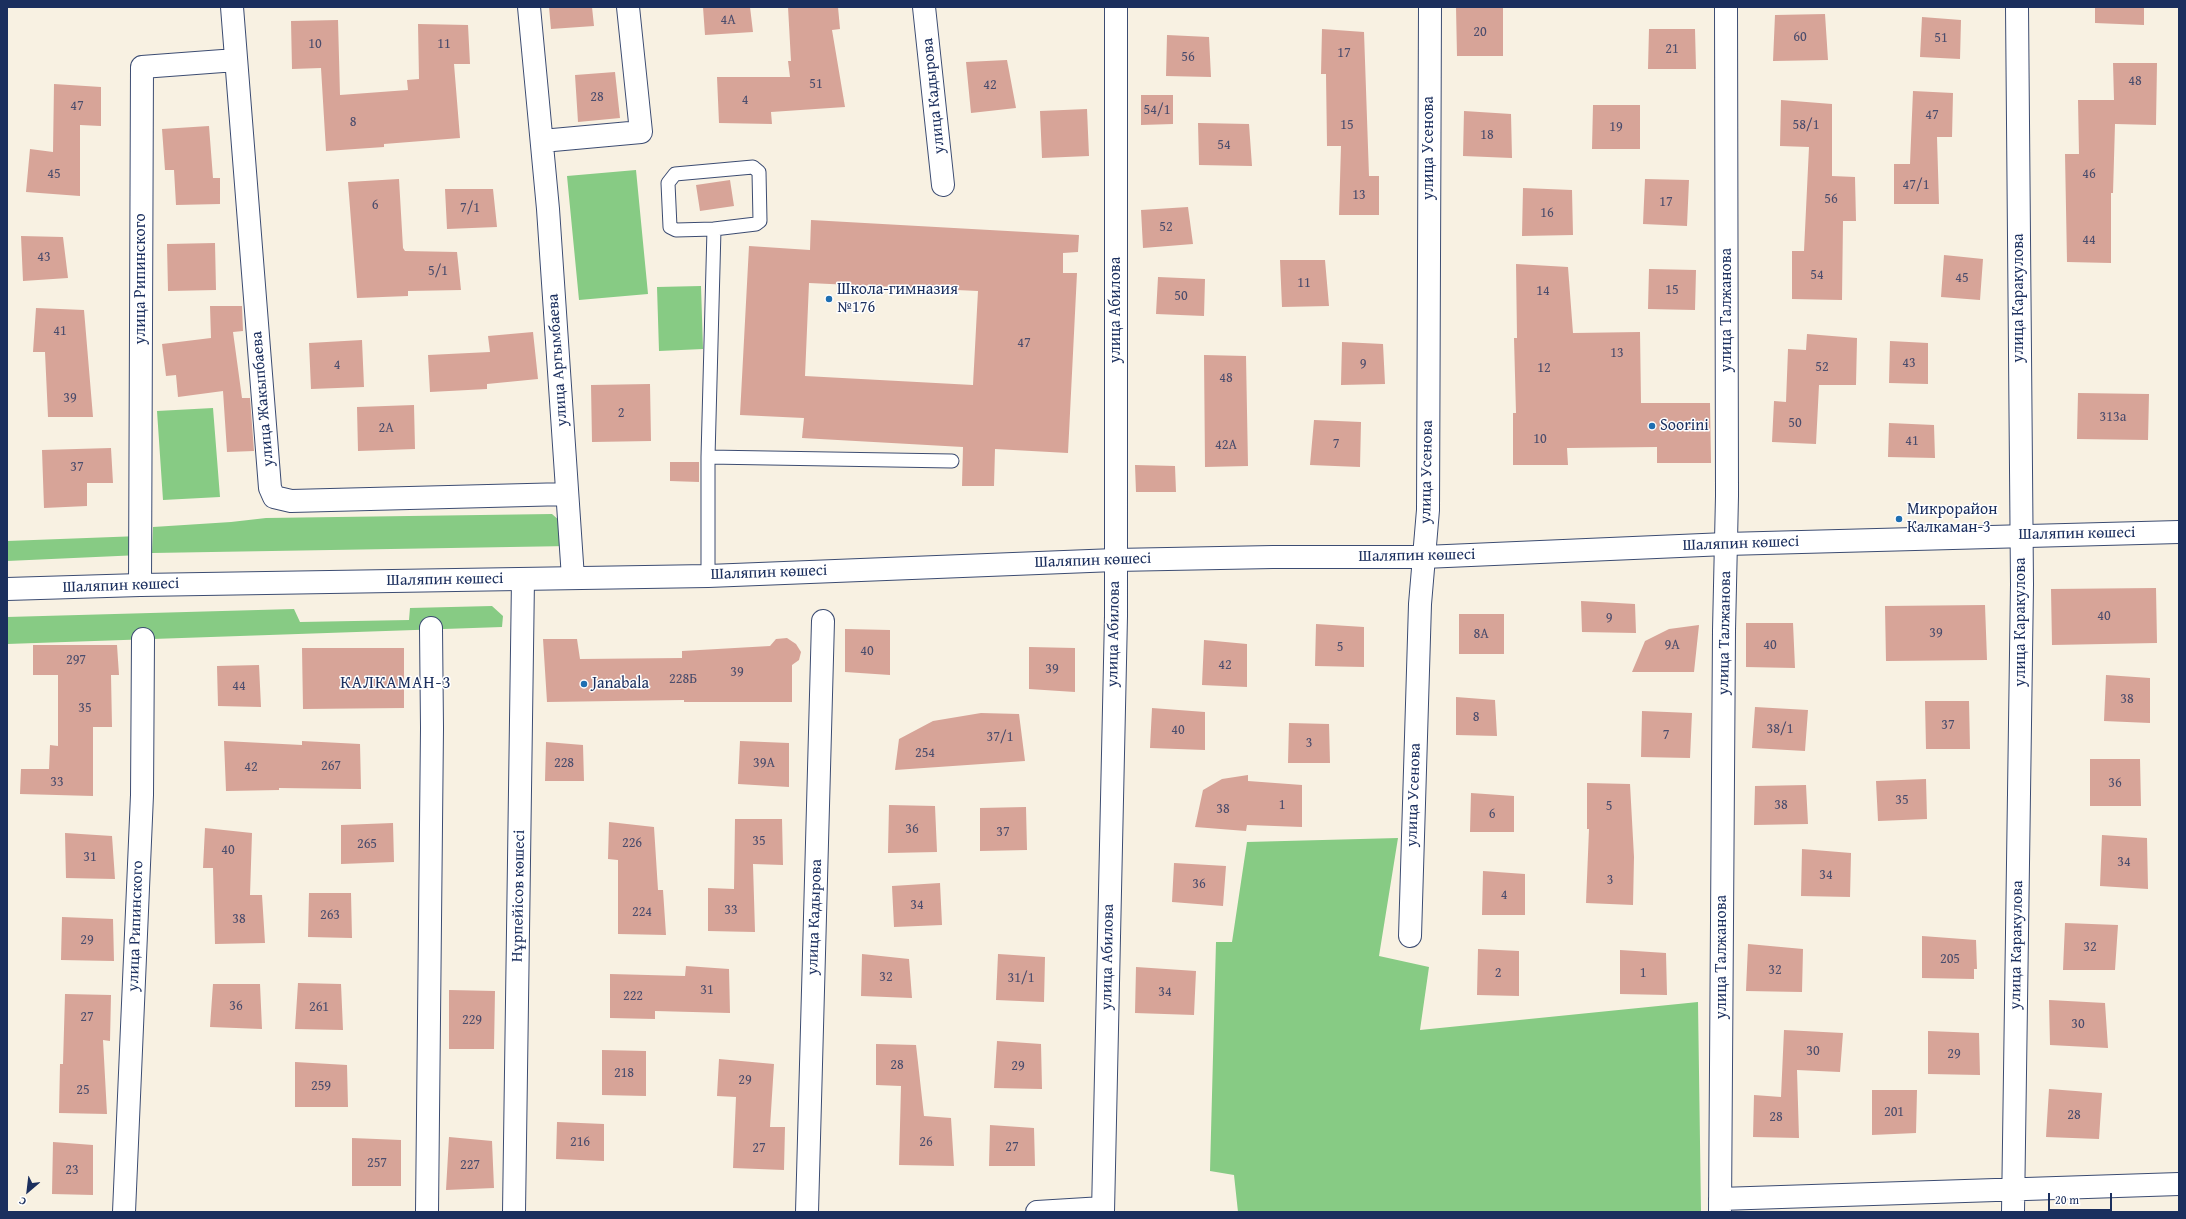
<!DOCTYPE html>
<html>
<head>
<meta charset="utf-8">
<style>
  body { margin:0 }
  #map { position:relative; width:2186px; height:1219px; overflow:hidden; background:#f8f1e2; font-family:"Gentium Book Plus",serif }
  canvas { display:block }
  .frame { position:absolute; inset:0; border:8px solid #1b2f5e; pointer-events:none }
  .north { position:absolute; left:8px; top:1171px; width:40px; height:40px; -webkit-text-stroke:3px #fff; paint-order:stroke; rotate:208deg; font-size:11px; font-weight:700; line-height:16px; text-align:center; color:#1b2f5e }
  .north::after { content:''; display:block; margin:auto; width:14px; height:18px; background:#1b2f5e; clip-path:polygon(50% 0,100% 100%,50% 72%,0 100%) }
  .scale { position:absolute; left:2048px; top:1193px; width:64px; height:18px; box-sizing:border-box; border:2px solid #1b2f5e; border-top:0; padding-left:5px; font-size:12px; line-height:14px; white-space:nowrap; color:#1b2f5e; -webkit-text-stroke:3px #fff; paint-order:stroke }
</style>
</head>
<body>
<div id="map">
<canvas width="2186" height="1219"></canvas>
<div class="frame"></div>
<div class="north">С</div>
<div class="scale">20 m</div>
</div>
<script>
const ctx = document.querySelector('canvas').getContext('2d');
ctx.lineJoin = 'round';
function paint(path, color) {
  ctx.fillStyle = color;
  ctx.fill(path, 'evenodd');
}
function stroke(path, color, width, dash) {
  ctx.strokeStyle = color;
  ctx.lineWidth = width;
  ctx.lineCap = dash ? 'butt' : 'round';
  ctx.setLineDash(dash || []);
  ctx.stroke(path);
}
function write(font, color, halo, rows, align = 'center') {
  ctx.font = font + ' "Gentium Book Plus",serif';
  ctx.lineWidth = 3;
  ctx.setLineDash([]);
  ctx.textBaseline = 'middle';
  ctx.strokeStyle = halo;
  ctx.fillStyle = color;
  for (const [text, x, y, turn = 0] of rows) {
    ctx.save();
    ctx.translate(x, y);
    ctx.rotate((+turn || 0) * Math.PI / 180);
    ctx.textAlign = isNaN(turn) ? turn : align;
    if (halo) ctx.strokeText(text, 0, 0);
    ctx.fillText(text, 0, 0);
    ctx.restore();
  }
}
paint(new Path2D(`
  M 636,170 L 648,294 L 579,300 L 567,176 Z
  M 701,286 L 703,349 L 659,351 L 657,287 Z
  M 213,408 L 220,497 L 163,500 L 157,411 Z
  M 552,514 L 569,529 L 570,546 L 152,553 L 153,527 L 231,522 L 266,518 Z
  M 140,536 L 140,555 L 7,561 L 7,541 Z
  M 492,606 L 503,616 L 502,627 L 7,644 L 7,617 L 294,609 L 300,622 L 409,620 L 410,608 Z
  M 1398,838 L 1379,956 L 1429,967 L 1420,1030 L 1698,1002 L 1701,1212 L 1238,1212 L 1234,1175 L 1210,1171 L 1216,942 L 1232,942 L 1247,842 Z`), '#87cb84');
paint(new Path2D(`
  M 549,7 L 592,7 L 594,26 L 551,29 Z
  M 703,7 L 750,7 L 753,32 L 705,35 Z
  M 788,7 L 838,7 L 840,29 L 832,30 L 845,107 L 771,112 L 772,124 L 719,123 L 717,77 L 790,77 L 788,61 L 791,61 Z
  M 1456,7 L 1503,7 L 1503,56 L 1457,56 Z
  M 2095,7 L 2144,7 L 2144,25 L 2095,23 Z
  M 1825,14 L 1828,60 L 1773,61 L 1775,15 Z
  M 1922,17 L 1961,20 L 1960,59 L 1920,57 Z
  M 338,20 L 340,95 L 408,90 L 407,80 L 419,79 L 418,24 L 468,25 L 470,64 L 454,64 L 460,138 L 384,144 L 384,147 L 326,151 L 321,68 L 292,69 L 291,21 Z
  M 1322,29 L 1364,32 L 1369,176 L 1379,176 L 1379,215 L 1339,215 L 1341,146 L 1327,146 L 1326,74 L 1321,74 Z
  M 1649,29 L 1695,29 L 1696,69 L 1648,69 Z
  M 1167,35 L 1209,37 L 1211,77 L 1166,76 Z
  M 1007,60 L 1016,108 L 971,113 L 966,62 Z
  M 2113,63 L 2157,63 L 2156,125 L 2115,124 L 2113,193 L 2111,193 L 2111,263 L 2067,262 L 2065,154 L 2079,154 L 2078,100 L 2114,100 Z
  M 615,72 L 620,118 L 578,122 L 575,75 Z
  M 54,84 L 101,87 L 101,126 L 80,125 L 80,196 L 26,192 L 30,149 L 53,152 Z
  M 1913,91 L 1953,93 L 1952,137 L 1937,137 L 1939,204 L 1894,204 L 1894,164 L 1910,164 Z
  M 1141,95 L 1173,95 L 1173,124 L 1141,125 Z
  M 1781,100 L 1832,104 L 1832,176 L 1855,177 L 1856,221 L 1843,221 L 1842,300 L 1792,299 L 1792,251 L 1804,251 L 1809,147 L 1780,146 Z
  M 1593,105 L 1640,105 L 1640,149 L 1592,149 Z
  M 1087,109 L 1089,156 L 1042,158 L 1040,111 Z
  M 1464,111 L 1511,114 L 1512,158 L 1463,156 Z
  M 1198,123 L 1249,124 L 1252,166 L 1199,165 Z
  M 209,126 L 213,178 L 220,178 L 220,204 L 176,205 L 174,170 L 165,170 L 162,129 Z
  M 399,179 L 403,248 L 405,251 L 457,252 L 461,290 L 408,291 L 408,296 L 357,298 L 348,182 Z
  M 1645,179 L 1689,180 L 1687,226 L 1643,224 Z
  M 730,180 L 734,206 L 700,211 L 696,185 Z
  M 1523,188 L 1572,190 L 1573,235 L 1522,236 Z
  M 445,189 L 493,189 L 497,227 L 447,229 Z
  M 1188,207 L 1193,244 L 1143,248 L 1141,210 Z
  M 811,220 L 1079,235 L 1078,252 L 1063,253 L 1063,273 L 1077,273 L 1068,453 L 995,449 L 994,486 L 962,486 L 963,447 L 802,438 L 804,418 L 740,415 L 749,246 L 810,250 ZM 809,283 L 978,291 L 973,385 L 805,376 Z
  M 21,236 L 63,237 L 68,278 L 23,281 Z
  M 215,243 L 216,290 L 168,291 L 167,244 Z
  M 1944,255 L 1983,259 L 1980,300 L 1941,297 Z
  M 1280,260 L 1325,260 L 1329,306 L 1282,307 Z
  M 1516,264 L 1568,267 L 1573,333 L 1640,332 L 1641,403 L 1710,403 L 1711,463 L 1657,463 L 1657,447 L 1567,448 L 1568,465 L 1513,465 L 1513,413 L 1516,413 L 1514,338 L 1517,338 Z
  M 1649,269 L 1696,270 L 1695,310 L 1648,309 Z
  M 1158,277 L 1205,279 L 1204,316 L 1156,314 Z
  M 210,306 L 242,306 L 243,331 L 233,332 L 242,398 L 250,398 L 254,451 L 227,452 L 223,391 L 178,397 L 176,375 L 166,376 L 162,344 L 211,338 Z
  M 36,308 L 84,310 L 93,417 L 48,417 L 45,352 L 33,352 Z
  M 533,332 L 538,379 L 487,384 L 487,389 L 430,392 L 428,355 L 490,352 L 488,336 Z
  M 1807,334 L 1857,338 L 1856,385 L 1819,385 L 1816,444 L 1772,442 L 1774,401 L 1786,402 L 1788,349 L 1806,350 Z
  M 362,340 L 364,387 L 311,389 L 309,343 Z
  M 1890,341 L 1928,343 L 1928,384 L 1889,383 Z
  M 1342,342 L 1383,344 L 1385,384 L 1341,385 Z
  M 1204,355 L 1246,356 L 1248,466 L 1205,467 Z
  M 650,384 L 651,441 L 592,442 L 591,385 Z
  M 2078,393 L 2149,394 L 2148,440 L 2077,439 Z
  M 414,405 L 415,449 L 358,451 L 357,407 Z
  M 1314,420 L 1361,422 L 1360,467 L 1310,465 Z
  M 1889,423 L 1934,425 L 1935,458 L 1888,457 Z
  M 111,448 L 113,483 L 87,483 L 87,506 L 44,508 L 42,450 Z
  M 670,462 L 699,462 L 699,482 L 670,481 Z
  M 1135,465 L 1175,466 L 1176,492 L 1136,492 Z
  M 2156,588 L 2157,643 L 2052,645 L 2051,589 Z
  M 1581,601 L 1635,604 L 1636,633 L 1582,632 Z
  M 1985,605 L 1987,660 L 1886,661 L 1885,606 Z
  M 1459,614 L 1504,614 L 1504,654 L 1459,654 Z
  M 1746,623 L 1793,623 L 1795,668 L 1746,667 Z
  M 1316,624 L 1364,627 L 1364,667 L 1315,666 Z
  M 1699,625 L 1694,672 L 1632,672 L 1645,641 L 1669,629 Z
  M 845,629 L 890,630 L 890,675 L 845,672 Z
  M 787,638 L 796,644 L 801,652 L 799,660 L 792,665 L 792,702 L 684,702 L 684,700 L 547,702 L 543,639 L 577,639 L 580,659 L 682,658 L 682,651 L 770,646 L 776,639 Z
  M 1204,640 L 1247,644 L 1247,687 L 1202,685 Z
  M 33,645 L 117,645 L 119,675 L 111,675 L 112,727 L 93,727 L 93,796 L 20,794 L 21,769 L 49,769 L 50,745 L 58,746 L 58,675 L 33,675 Z
  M 1029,647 L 1075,648 L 1075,692 L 1029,689 Z
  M 302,648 L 404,648 L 404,708 L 303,709 Z
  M 259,665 L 261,707 L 218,706 L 217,666 Z
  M 2106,675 L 2150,678 L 2150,723 L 2104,721 Z
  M 1456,697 L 1495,700 L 1497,736 L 1456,735 Z
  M 1925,701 L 1969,701 L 1970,749 L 1926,749 Z
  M 1755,707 L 1808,710 L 1805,751 L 1752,748 Z
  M 1152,708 L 1205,712 L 1205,750 L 1150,748 Z
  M 1642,711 L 1692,713 L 1690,758 L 1641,757 Z
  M 981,713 L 1019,714 L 1025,761 L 895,770 L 899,739 L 933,721 Z
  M 1289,723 L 1329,724 L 1330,763 L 1288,763 Z
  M 224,741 L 302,745 L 302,741 L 360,744 L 361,789 L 279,788 L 279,790 L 226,791 Z
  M 740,741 L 789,743 L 789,787 L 738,784 Z
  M 546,742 L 583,745 L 584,781 L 545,781 Z
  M 2090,759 L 2140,759 L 2141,806 L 2090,806 Z
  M 1248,775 L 1248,781 L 1302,785 L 1302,827 L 1247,825 L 1246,831 L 1195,827 L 1203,790 L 1222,779 Z
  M 1926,779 L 1927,819 L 1878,821 L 1876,781 Z
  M 1587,783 L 1630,784 L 1634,857 L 1633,905 L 1586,903 L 1589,829 L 1587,829 Z
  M 1806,785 L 1808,824 L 1754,825 L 1755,786 Z
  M 1471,793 L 1514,796 L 1514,832 L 1470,832 Z
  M 889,805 L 935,806 L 937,852 L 888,853 Z
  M 1026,807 L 1027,850 L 980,851 L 980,808 Z
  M 735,819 L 782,819 L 783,865 L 753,864 L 755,932 L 708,931 L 708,888 L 734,889 Z
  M 609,822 L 654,827 L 658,890 L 663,890 L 666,935 L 618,934 L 618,860 L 608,859 Z
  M 393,823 L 394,862 L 341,864 L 341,825 Z
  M 205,828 L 252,833 L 250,895 L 262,895 L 265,943 L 215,944 L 213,868 L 203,868 Z
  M 65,833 L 112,836 L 115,879 L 66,878 Z
  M 2102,835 L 2147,838 L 2148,889 L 2100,886 Z
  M 1802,849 L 1851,853 L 1850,897 L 1801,896 Z
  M 1174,863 L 1226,866 L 1223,906 L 1172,902 Z
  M 1483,871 L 1525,874 L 1525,915 L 1482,915 Z
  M 940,883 L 942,925 L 894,927 L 892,886 Z
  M 309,893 L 351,893 L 352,938 L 308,937 Z
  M 62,917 L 113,919 L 114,961 L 61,960 Z
  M 2065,923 L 2118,925 L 2115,970 L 2063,970 Z
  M 1922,936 L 1976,940 L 1977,969 L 1974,969 L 1974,979 L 1922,978 Z
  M 1748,944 L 1803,949 L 1802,992 L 1746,991 Z
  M 1478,949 L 1519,951 L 1519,996 L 1477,995 Z
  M 1620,950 L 1666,953 L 1667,995 L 1620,994 Z
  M 862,954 L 909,959 L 912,998 L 861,996 Z
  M 998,954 L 1045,957 L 1044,1002 L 996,1000 Z
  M 686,966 L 729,969 L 730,1013 L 655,1011 L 655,1019 L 610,1018 L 610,974 L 685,976 Z
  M 1136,967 L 1196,971 L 1194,1015 L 1135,1013 Z
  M 298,983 L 341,984 L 343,1030 L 295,1029 Z
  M 213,984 L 260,984 L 262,1029 L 210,1027 Z
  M 449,990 L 495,991 L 494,1049 L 449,1049 Z
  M 65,994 L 111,995 L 110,1041 L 103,1040 L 107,1114 L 59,1113 L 60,1064 L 63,1064 Z
  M 2049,1000 L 2105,1003 L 2108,1048 L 2050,1045 Z
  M 1784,1030 L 1843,1033 L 1840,1072 L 1797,1070 L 1799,1138 L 1753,1137 L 1754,1095 L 1781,1097 Z
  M 1928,1031 L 1979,1033 L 1980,1075 L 1928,1074 Z
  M 997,1041 L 1041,1044 L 1042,1089 L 994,1088 Z
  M 876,1044 L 916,1045 L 924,1116 L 951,1118 L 954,1166 L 899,1165 L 901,1086 L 876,1085 Z
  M 602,1050 L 646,1051 L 646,1096 L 602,1095 Z
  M 719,1059 L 774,1064 L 770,1127 L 785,1127 L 784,1170 L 733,1168 L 736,1097 L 717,1096 Z
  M 295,1062 L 347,1065 L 348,1107 L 295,1107 Z
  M 2049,1089 L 2102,1093 L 2099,1139 L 2046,1137 Z
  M 1872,1090 L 1917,1090 L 1916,1133 L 1872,1135 Z
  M 557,1122 L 604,1124 L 604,1161 L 556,1159 Z
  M 990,1125 L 1034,1128 L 1035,1166 L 989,1166 Z
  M 449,1137 L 492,1141 L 494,1188 L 446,1190 Z
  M 352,1138 L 401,1140 L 401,1186 L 352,1186 Z
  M 53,1142 L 93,1145 L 93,1195 L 52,1194 Z`), '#d7a498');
const service = new Path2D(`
  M 708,457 L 952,461
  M 708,576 L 708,457 L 714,229 L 756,224 L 760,221 L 759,172 L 753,167 L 675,174 L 668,183 L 670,227 L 676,230 L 714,229`);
const minor = new Path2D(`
  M 232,7 L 270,488 L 274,497 L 291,501 L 567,494
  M 529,7 L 548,209 L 573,578
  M 924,7 L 943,185
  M 542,141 L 641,132 L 628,7
  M 140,585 L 142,67 L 236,60
  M 1410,936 L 1420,604 L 1428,510 L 1430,7
  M 1720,1199 L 2179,1184
  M 124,1212 L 142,795 L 143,639
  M 427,1212 L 432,728 L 431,628
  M 514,1212 L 523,579
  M 807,1212 L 823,621
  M 1037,1212 L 1103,1208
  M 1103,1212 L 1116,616 L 1116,7
  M 1720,1212 L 1724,630 L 1727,496 L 1726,7
  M 2013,1212 L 2022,584 L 2017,7`);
const secondary = new Path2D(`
  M 7,589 L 140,585 L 708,576 L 1115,560 L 1273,557 L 1424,557 L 1726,544 L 2179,532`);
stroke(service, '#3c4c72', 15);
stroke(minor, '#3c4c72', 24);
stroke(secondary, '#3c4c72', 24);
stroke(service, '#fff', 13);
stroke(minor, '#fff', 22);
stroke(secondary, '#fff', 22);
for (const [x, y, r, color] of [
  [829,299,4,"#1f6fb2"],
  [1652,426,4,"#1f6fb2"],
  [1899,519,4,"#1f6fb2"],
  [584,684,4,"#1f6fb2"]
]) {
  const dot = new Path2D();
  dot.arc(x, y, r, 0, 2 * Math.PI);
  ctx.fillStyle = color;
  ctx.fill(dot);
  stroke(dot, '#fff', 1.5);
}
write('14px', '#4a4c6c', null, [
  ["4А",728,20],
  ["20",1480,32],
  ["60",1800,37],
  ["51",1941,38],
  ["10",315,44],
  ["11",444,44],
  ["21",1672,49],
  ["17",1344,53],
  ["56",1188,57],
  ["48",2135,81],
  ["51",816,84],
  ["42",990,85],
  ["28",597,97],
  ["4",745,100],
  ["47",77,106],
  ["54/1",1157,110],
  ["47",1932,115],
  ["8",353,122],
  ["15",1347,125],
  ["58/1",1806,125],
  ["19",1616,127],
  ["18",1487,135],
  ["54",1224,145],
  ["45",54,174],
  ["46",2089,174],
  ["47/1",1916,185],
  ["13",1359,195],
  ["56",1831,199],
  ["17",1666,202],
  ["6",375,205],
  ["7/1",470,208],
  ["16",1547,213],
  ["52",1166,227],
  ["44",2089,240],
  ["43",44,257],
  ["5/1",438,271],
  ["54",1817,275],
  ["45",1962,278],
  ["11",1304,283],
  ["15",1672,290],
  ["14",1543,291],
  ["50",1181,296],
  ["41",60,331],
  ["47",1024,343],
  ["13",1617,353],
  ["43",1909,363],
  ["9",1363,364],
  ["4",337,365],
  ["52",1822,367],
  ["12",1544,368],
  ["48",1226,378],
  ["39",70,398],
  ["2",621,413],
  ["313а",2113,417],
  ["50",1795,423],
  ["2А",386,428],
  ["10",1540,439],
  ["41",1912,441],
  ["7",1336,444],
  ["42А",1226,445],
  ["37",77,467],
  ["40",2104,616],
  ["9",1609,618],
  ["39",1936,633],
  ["8А",1481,634],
  ["9А",1672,645],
  ["40",1770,645],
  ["5",1340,647],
  ["40",867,651],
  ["297",76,660],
  ["42",1225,665],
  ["39",1052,669],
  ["39",737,672],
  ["228Б",683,679],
  ["44",239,686],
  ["38",2127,699],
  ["35",85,708],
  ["8",1476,717],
  ["37",1948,725],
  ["38/1",1780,729],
  ["40",1178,730],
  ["7",1666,735],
  ["37/1",1000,737],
  ["3",1309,743],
  ["254",925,753],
  ["228",564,763],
  ["39А",764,763],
  ["267",331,766],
  ["42",251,767],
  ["33",57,782],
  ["36",2115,783],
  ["35",1902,800],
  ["1",1282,805],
  ["38",1781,805],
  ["5",1609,806],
  ["38",1223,809],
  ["6",1492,814],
  ["36",912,829],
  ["37",1003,832],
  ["35",759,841],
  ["226",632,843],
  ["265",367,844],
  ["40",228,850],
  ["31",90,857],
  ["34",2124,862],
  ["34",1826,875],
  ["3",1610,880],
  ["36",1199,884],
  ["4",1504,895],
  ["34",917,905],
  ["33",731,910],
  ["224",642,912],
  ["263",330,915],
  ["38",239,919],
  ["29",87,940],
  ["32",2090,947],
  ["205",1950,959],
  ["32",1775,970],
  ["2",1498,973],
  ["1",1643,973],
  ["32",886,977],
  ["31/1",1021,978],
  ["31",707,990],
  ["34",1165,992],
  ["222",633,996],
  ["36",236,1006],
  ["261",319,1007],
  ["27",87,1017],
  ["229",472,1020],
  ["30",2078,1024],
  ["30",1813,1051],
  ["29",1954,1054],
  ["28",897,1065],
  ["29",1018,1066],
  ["218",624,1073],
  ["29",745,1080],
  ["259",321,1086],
  ["25",83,1090],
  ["201",1894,1112],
  ["28",2074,1115],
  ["28",1776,1117],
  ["216",580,1142],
  ["26",926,1142],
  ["27",1012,1147],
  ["27",759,1148],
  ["257",377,1163],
  ["227",470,1165],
  ["23",72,1170]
]);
write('16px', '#1b2f5e', '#fff', [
  ["улица Кадырова",934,96,-96],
  ["улица Усенова",1429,148,-90],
  ["улица Рипинского",141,279,-90],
  ["улица Каракулова",2019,298,-90],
  ["улица Абилова",1116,310,-90],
  ["улица Талжанова",1727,310,-90],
  ["улица Аргымбаева",558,360,-94],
  ["улица Жакыпбаева",263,399,-95],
  ["улица Усенова",1427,472,-89],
  ["Шаляпин көшесі",2077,534,-1],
  ["Шаляпин көшесі",1741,544,-2],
  ["Шаляпин көшесі",1417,556,-1],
  ["Шаляпин көшесі",1093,561,-2],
  ["Шаляпин көшесі",769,573,-2],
  ["Шаляпин көшесі",445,580,-1],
  ["Шаляпин көшесі",121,586,-2],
  ["улица Каракулова",2021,622,-90],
  ["улица Талжанова",1725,633,-89],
  ["улица Абилова",1114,634,-89],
  ["улица Усенова",1414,795,-88],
  ["Нұрпейісов көшесі",519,896,-89],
  ["улица Кадырова",815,917,-88],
  ["улица Рипинского",136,926,-88],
  ["улица Каракулова",2017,945,-89],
  ["улица Абилова",1108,957,-89],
  ["улица Талжанова",1722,957,-90]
]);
write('16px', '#1b2f5e', '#fff', [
  ["Школа-гимназия",837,290],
  ["№176",837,308],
  ["Soorini",1660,426],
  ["Микрорайон",1907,510],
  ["Калкаман-3",1907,528],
  ["Janabala",592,684]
], 'left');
ctx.letterSpacing = '1px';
write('17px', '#1b2f5e', '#fff', [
  ["КАЛКАМАН-3",396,684]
]);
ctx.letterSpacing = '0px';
</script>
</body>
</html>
